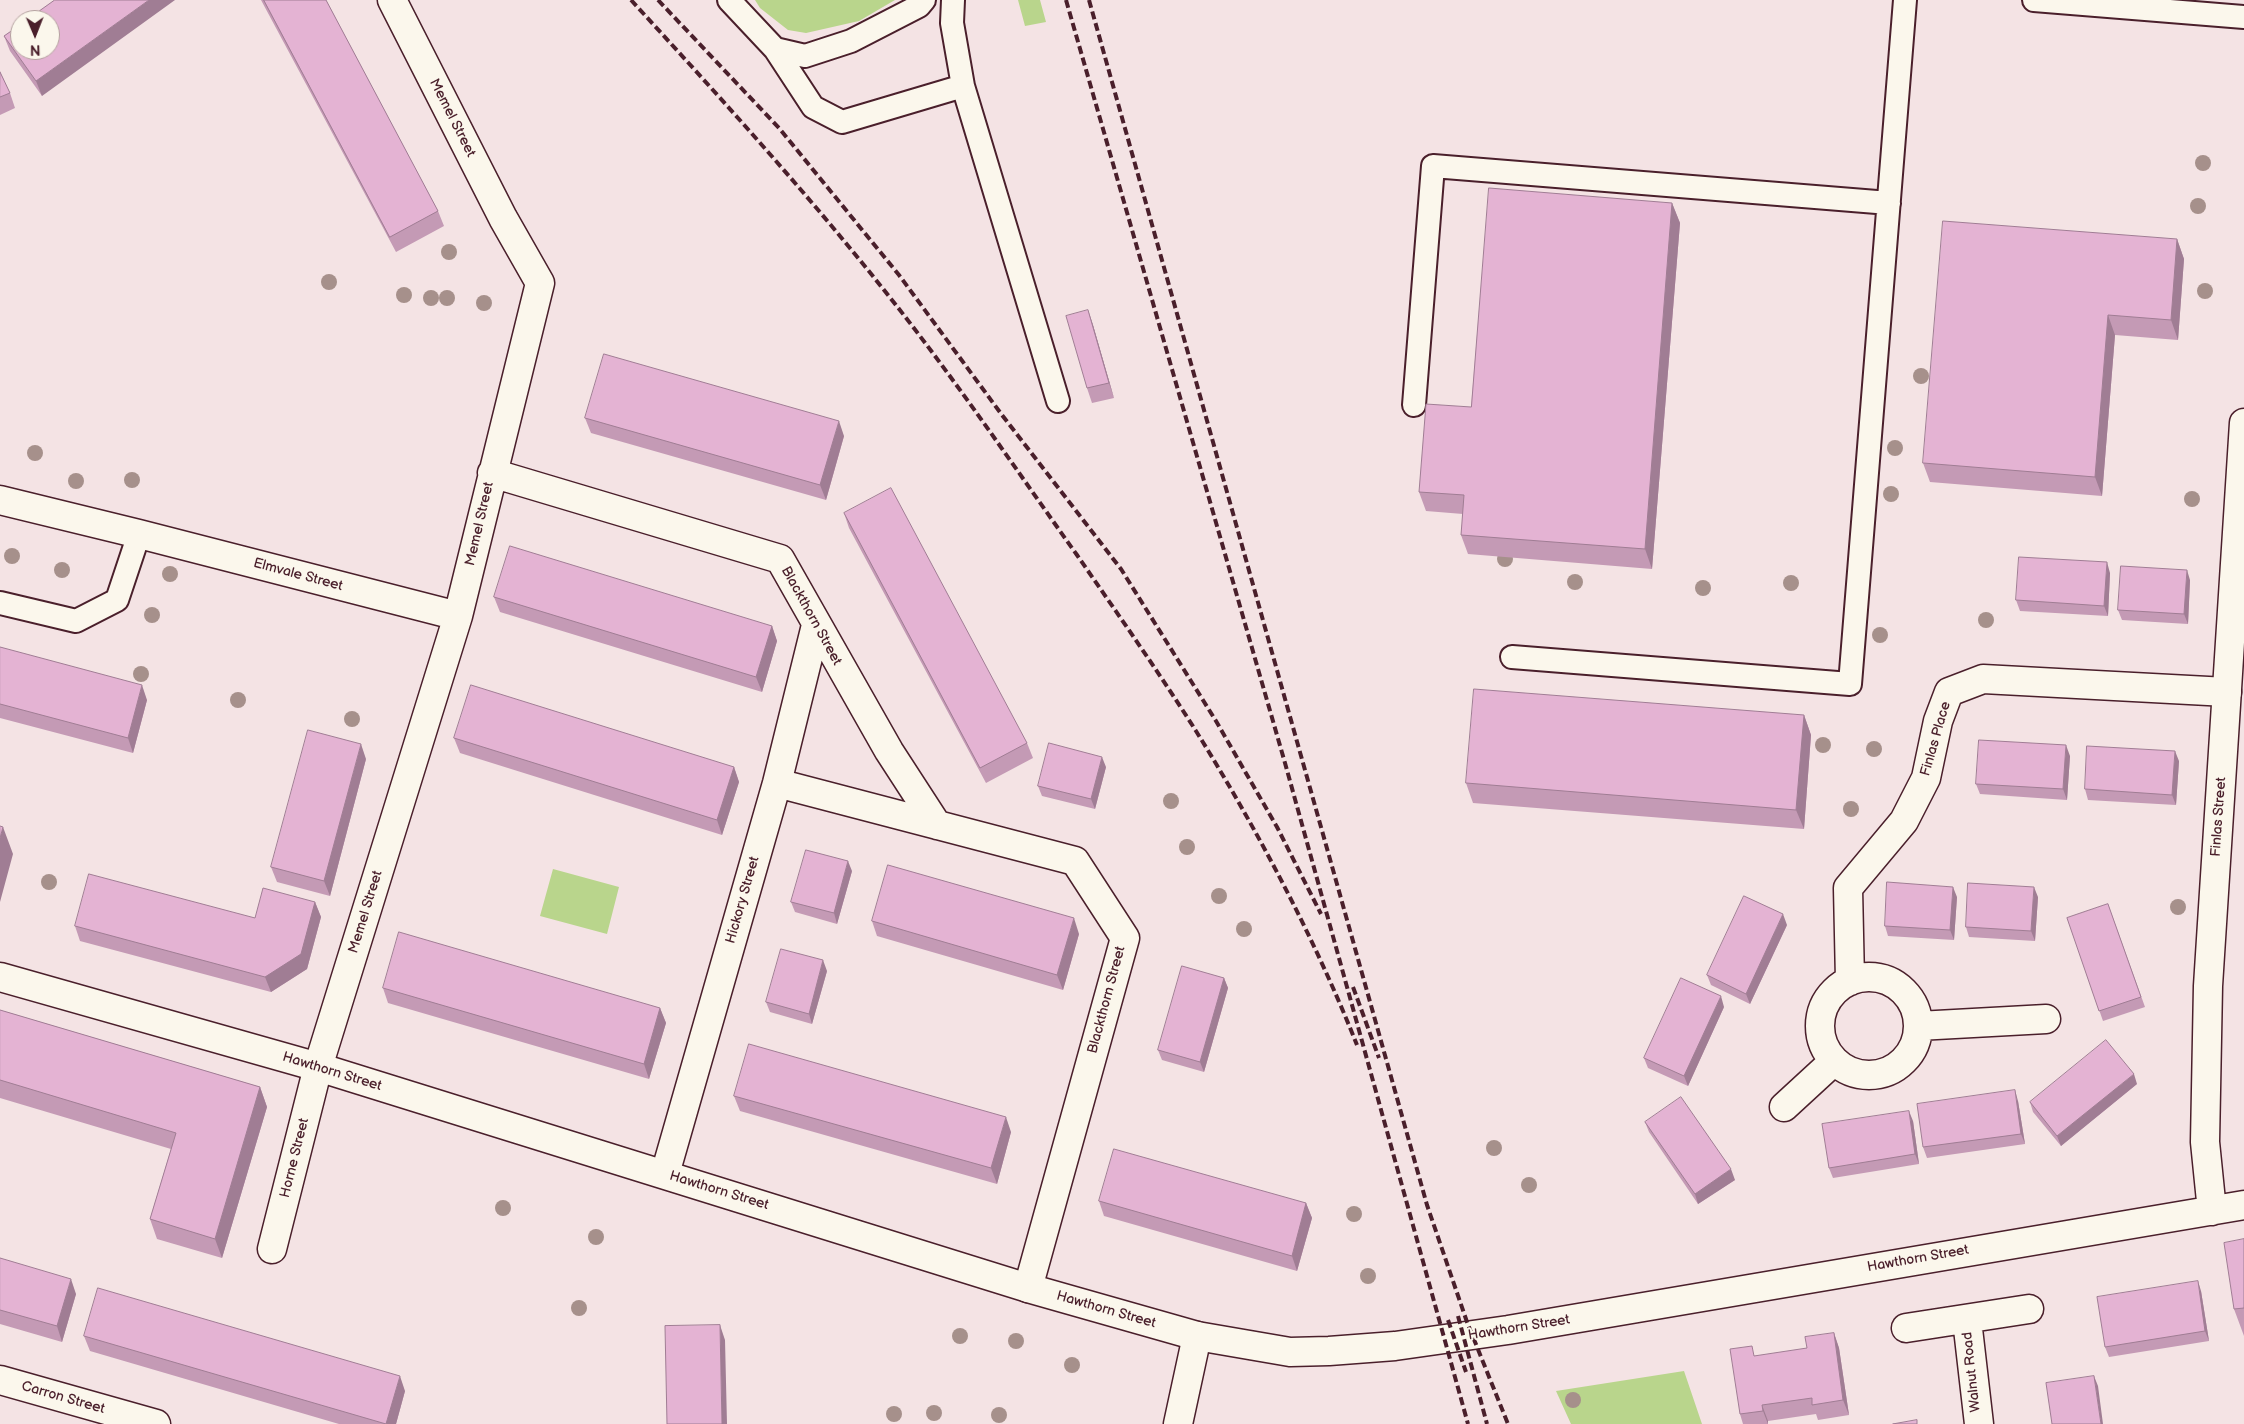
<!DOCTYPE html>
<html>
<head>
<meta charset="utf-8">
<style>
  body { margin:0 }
  #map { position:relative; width:2244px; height:1424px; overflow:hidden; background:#f4e3e4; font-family:"Balsamiq Sans",sans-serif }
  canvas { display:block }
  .north { position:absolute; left:10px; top:10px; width:50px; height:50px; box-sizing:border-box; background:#fbf7ec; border:1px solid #b4a19f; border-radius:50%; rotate:179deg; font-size:14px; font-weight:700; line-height:20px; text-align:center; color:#4a1f2b }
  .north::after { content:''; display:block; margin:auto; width:18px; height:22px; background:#4a1f2b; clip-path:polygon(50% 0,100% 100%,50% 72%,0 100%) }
</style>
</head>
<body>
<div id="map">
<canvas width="2244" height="1424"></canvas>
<div class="north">N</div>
</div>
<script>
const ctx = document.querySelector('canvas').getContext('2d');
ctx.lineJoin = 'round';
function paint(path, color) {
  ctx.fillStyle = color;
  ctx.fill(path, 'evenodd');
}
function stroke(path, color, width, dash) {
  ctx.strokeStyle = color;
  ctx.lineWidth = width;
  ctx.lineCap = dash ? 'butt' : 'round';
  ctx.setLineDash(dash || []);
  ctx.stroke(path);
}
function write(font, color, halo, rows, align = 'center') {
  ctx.font = font + ' "Balsamiq Sans",sans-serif';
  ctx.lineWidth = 4;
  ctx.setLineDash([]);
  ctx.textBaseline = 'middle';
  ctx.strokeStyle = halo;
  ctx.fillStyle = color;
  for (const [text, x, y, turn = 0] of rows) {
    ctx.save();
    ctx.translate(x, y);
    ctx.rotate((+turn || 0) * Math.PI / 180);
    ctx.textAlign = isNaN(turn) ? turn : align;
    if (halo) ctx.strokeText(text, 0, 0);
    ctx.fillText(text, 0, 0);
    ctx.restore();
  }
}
paint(new Path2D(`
  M 755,0 L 895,0 L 859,21 L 806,33 L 788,30 L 760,8 Z
  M 1018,0 L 1040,0 L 1046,22 L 1025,26 Z
  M 553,869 L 619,887 L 607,934 L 540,916 Z
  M 1684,1371 L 1702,1424 L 1571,1424 L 1556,1391 Z`), '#b9d58c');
const lane = new Path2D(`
  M 729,0 L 775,49 L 813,107 L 842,122 L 963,86
  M 953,0 L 952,23 L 963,86 L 1058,401
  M 2034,0 L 2244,17
  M 775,49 L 805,56 L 851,41 L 919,6 L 924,0
  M 1414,405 L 1433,166 L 1889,203
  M 0,603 L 76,621 L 117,600 L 139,534
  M 1512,657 L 1850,684 L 1905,0`);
const street = new Path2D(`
  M 492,473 L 780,559 L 889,751 L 937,825
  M 0,500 L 139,534 L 458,616
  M 777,783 L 1075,861 L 1125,938 L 1028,1288
  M1820 1026a49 49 0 1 1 98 0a49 49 0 1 1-98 0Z
  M 1850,981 L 1848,888 L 1904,821 L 1926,778 L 1938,721 L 1949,692 L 1983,679 L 2227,692
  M 1918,1026 L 2046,1019
  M 1784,1107 L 1834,1061
  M 665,1174 L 777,783 L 816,625
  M 272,1249 L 318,1067 L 458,616 L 540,283 L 503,218 L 392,0
  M 1967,1320 L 1979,1424
  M 1906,1328 L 2029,1309
  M 0,1380 L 156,1424
  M 1178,1424 L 1197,1336`);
const secondary = new Path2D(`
  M 0,977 L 318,1067 L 1028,1288 L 1197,1336 L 1290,1352 L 1329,1351 L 1395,1346 L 1508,1330 L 2244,1205
  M 2212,1211 L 2205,1142 L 2208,986 L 2244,423`);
stroke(lane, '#4a1f2b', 26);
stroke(street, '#4a1f2b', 31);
stroke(secondary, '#4a1f2b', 31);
stroke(lane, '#fbf7ec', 22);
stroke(street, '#fbf7ec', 28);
stroke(secondary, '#fbf7ec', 28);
stroke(new Path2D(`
  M 631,0 C 719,96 807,193 888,295 C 955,379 1015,468 1077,555 C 1117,613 1158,671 1196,731 C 1257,829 1314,937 1357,1045
  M 658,0 L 779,128 L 899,275 L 1002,415 L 1121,569 L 1216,721 L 1277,827 L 1321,914
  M 1066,0 L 1285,763 L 1468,1424
  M 1089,0 L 1427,1205 L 1467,1322 L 1508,1424
  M 1353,987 L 1379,1058
  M 1458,1316 L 1487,1424
  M 1448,1320 L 1466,1372`), '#4a1f2b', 4, [8, 4]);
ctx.fillStyle = '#a6908b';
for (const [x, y] of [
  [2203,163],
  [2198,206],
  [449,252],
  [329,282],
  [2205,291],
  [404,295],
  [431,298],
  [447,298],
  [484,303],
  [1921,376],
  [1895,448],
  [35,453],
  [132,480],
  [76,481],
  [1891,494],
  [2192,499],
  [12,556],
  [1505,559],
  [62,570],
  [170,574],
  [1575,582],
  [1791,583],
  [1703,588],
  [152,615],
  [1986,620],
  [1880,635],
  [141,674],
  [238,700],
  [352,719],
  [1823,745],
  [1874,749],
  [1171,801],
  [1851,809],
  [1187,847],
  [49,882],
  [1219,896],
  [2178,907],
  [1244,929],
  [1494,1148],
  [1529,1185],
  [503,1208],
  [1354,1214],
  [596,1237],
  [1368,1276],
  [579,1308],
  [960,1336],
  [1016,1341],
  [1072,1365],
  [1573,1400],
  [934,1413],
  [894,1414],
  [999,1415]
]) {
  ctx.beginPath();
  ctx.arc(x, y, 8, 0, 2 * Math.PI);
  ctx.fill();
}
paint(new Path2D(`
  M 55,0 L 42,96 L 10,51 L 4,36 Z
  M 261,0 L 326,0 L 438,211 L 444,226 L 396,252 Z
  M 0,72 L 10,93 L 15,108 L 0,115 Z
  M 1672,203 L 1680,223 L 1652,569 L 1468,554 L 1461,535 L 1463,514 L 1426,511 L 1419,492 L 1471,407 Z
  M 2177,239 L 2184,259 L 2178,340 L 2115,335 L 2102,496 L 1930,482 L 1923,463 Z
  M 1088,310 L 1093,325 L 1114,398 L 1092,403 L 1087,388 Z
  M 585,418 L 844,436 L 826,500 L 591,433 Z
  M 844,513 L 1027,743 L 1033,758 L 986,783 L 849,528 Z
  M 2110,573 L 2108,616 L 2020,611 L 2016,600 Z
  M 2190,580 L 2188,624 L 2122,620 L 2118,610 Z
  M 494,597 L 772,626 L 777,641 L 762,692 L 500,612 Z
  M 0,647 L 147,700 L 133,753 L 0,718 Z
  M 1804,715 L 1811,735 L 1804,829 L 1473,803 L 1466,783 Z
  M 454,738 L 734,767 L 739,782 L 722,835 L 460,753 Z
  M 2070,756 L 2067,800 L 1980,794 L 1976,784 Z
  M 366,759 L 330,896 L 277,882 L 271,867 Z
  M 2179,761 L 2176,805 L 2088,800 L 2085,789 Z
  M 1106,767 L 1095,809 L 1042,796 L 1038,786 Z
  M 852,871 L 837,924 L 795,912 L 791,902 Z
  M 1957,897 L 1954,940 L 1888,936 L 1885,926 Z
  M 2038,897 L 2035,941 L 1969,937 L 1966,927 Z
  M 315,902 L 321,917 L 307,969 L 271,992 L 80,941 L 75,926 L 255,918 Z
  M 2108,904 L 2145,1007 L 2103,1021 L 2067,918 Z
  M 872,921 L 1079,934 L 1063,990 L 877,936 Z
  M 1787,925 L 1750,1004 L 1711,985 L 1707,975 Z
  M 827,971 L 812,1024 L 770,1012 L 766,1002 Z
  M 1224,978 L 1228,988 L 1204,1072 L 1162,1060 L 1158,1050 Z
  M 383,988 L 660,1008 L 666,1023 L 649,1079 L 388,1003 Z
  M 1724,1007 L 1688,1086 L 1648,1068 L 1644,1058 Z
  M 0,1010 L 260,1087 L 267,1107 L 222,1258 L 157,1239 L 150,1219 L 171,1149 L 0,1098 Z
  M 2137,1084 L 2061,1146 L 2033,1112 L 2030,1102 Z
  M 734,1096 L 1011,1132 L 997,1184 L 740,1111 Z
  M 2018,1101 L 2025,1144 L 1927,1158 L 1923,1147 Z
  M 1913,1121 L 1919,1164 L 1833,1178 L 1829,1168 Z
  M 1645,1122 L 1735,1180 L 1698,1204 L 1649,1132 Z
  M 1099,1201 L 1306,1203 L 1312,1218 L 1297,1271 L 1104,1216 Z
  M 2244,1239 L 2244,1336 L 2234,1309 Z
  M 0,1258 L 76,1294 L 62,1342 L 0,1324 Z
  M 2201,1291 L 2209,1341 L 2109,1357 L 2105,1347 Z
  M 1834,1333 L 1839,1348 L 1849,1415 L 1818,1420 L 1816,1414 L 1768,1421 L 1768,1424 L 1743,1424 L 1740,1414 L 1807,1348 Z
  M 84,1336 L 405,1391 L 396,1424 L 339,1424 L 90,1351 Z`), '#c49ab5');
paint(new Path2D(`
  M 149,0 L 175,0 L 42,96 L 36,81 Z
  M 1672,203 L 1680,223 L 1652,569 L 1645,549 Z
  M 2177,239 L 2184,259 L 2178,340 L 2171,320 Z
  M 1088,310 L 1093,325 L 1114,398 L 1109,383 Z
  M 2108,315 L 2115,335 L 2102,496 L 2095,477 Z
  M 839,421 L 844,436 L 826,500 L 820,485 Z
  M 2107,562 L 2110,573 L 2108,616 L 2104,606 Z
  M 2187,570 L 2190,580 L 2188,624 L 2184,614 Z
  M 772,626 L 777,641 L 762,692 L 756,677 Z
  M 142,685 L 147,700 L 133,753 L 128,738 Z
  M 1804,715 L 1811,735 L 1804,829 L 1796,810 Z
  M 361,744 L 366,759 L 330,896 L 324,881 Z
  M 2066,745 L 2070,756 L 2067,800 L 2063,789 Z
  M 2175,751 L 2179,761 L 2176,805 L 2172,795 Z
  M 1102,757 L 1106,767 L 1095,809 L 1091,799 Z
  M 734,767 L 739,782 L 722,835 L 717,820 Z
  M 3,827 L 13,854 L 0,902 L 0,838 Z
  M 848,861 L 852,871 L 837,924 L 834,913 Z
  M 1953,887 L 1957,897 L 1954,940 L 1950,930 Z
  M 2034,887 L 2038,897 L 2035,941 L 2031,931 Z
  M 315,902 L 321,917 L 307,969 L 271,992 L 265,977 Z
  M 1783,914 L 1787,925 L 1750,1004 L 1746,994 Z
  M 1074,918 L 1079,934 L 1063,990 L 1057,975 Z
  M 823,960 L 827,971 L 812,1024 L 809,1014 Z
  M 1224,978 L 1228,988 L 1204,1072 L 1200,1062 Z
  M 1721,996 L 1724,1007 L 1688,1086 L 1684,1076 Z
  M 660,1008 L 666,1023 L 649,1079 L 644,1064 Z
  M 2134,1074 L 2137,1084 L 2061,1146 L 2057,1136 Z
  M 260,1087 L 267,1107 L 222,1258 L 215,1239 Z
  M 2015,1090 L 2018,1101 L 2025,1144 L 2021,1134 Z
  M 1909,1111 L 1913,1121 L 1919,1164 L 1915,1154 Z
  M 1006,1117 L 1011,1132 L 997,1184 L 991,1168 Z
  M 1731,1169 L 1735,1180 L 1698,1204 L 1695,1194 Z
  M 1306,1203 L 1312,1218 L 1297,1271 L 1292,1256 Z
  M 71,1279 L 76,1294 L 62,1342 L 57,1326 Z
  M 2198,1281 L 2201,1291 L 2209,1341 L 2205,1331 Z
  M 720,1325 L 725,1340 L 727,1424 L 722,1424 Z
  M 1834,1333 L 1839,1348 L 1849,1415 L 1843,1400 Z
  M 400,1376 L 405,1391 L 396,1424 L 386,1424 Z
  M 2094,1376 L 2098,1386 L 2103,1424 L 2101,1424 Z
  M 1762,1405 L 1768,1421 L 1768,1424 L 1763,1411 Z`), '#a07d94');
const building = new Path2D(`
  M 55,0 L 149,0 L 36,81 L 4,36 L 20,25 L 20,50 L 50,50 L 50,20 L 27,20 Z
  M 264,0 L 326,0 L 438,211 L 390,237 Z
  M 0,72 L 10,93 L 0,97 Z
  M 1489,188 L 1672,203 L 1645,549 L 1461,535 L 1464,495 L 1419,492 L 1426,404 L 1471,407 Z
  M 1943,221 L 2177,239 L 2171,320 L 2108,315 L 2095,477 L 1923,463 Z
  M 1088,310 L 1109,383 L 1087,388 L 1066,316 Z
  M 604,354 L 839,421 L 820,485 L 585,418 Z
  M 891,488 L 1027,743 L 980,768 L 844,513 Z
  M 510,546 L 772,626 L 756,677 L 494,597 Z
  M 2019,557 L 2107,562 L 2104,606 L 2016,600 Z
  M 2121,566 L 2187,570 L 2184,614 L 2118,610 Z
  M 0,647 L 142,685 L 128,738 L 0,704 Z
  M 471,685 L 734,767 L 717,820 L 454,738 Z
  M 1474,689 L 1804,715 L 1796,810 L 1466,783 Z
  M 308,730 L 361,744 L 324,881 L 271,867 Z
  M 1979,740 L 2066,745 L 2063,789 L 1976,784 Z
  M 1049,743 L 1102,757 L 1091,799 L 1038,786 Z
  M 2087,746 L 2175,751 L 2172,795 L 2085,789 Z
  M 0,826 L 3,827 L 0,838 Z
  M 806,850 L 848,861 L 834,913 L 791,902 Z
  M 888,865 L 1074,918 L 1057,975 L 872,921 Z
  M 89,874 L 255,918 L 263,888 L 315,902 L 301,954 L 265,977 L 75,926 Z
  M 1887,882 L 1953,887 L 1950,930 L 1885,926 Z
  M 1968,883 L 2034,887 L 2031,931 L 1966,927 Z
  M 1744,896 L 1783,914 L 1746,994 L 1707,975 Z
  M 2108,904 L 2141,997 L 2099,1011 L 2067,918 Z
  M 399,932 L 660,1008 L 644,1064 L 383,988 Z
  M 781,949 L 823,960 L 809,1014 L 766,1002 Z
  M 1182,966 L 1224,978 L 1200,1062 L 1158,1050 Z
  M 1681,978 L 1721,996 L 1684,1076 L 1644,1058 Z
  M 0,1010 L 260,1087 L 215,1239 L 150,1219 L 176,1133 L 0,1080 Z
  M 2106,1040 L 2134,1074 L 2057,1136 L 2030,1102 Z
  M 749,1044 L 1006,1117 L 991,1168 L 734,1096 Z
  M 2015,1090 L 2021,1134 L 1923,1147 L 1917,1104 Z
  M 1681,1097 L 1731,1169 L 1695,1194 L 1645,1122 Z
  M 1909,1111 L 1915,1154 L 1829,1168 L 1822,1124 Z
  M 1114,1149 L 1306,1203 L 1292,1256 L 1099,1201 Z
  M 2244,1239 L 2244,1308 L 2234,1309 L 2224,1243 Z
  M 0,1258 L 71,1279 L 57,1326 L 0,1310 Z
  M 2198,1281 L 2205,1331 L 2105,1347 L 2097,1297 Z
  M 98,1288 L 400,1376 L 386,1424 L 84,1336 Z
  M 720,1325 L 722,1424 L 667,1424 L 665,1326 Z
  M 1834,1333 L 1843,1400 L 1812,1405 L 1812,1398 L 1762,1405 L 1763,1411 L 1740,1414 L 1730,1349 L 1752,1346 L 1754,1356 L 1807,1348 L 1805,1337 Z
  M 2094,1376 L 2101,1424 L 2052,1424 L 2046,1383 Z
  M 1917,1420 L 1917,1424 L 1893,1424 Z`);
paint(building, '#e4b3d3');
stroke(building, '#a07d94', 1);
write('14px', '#4a1f2b', '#fbf7ec', [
  ["Memel Street",452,118,63],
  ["Memel Street",480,524,-77],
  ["Elmvale Street",298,575,15],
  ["Blackthorn Street",811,616,61],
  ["Finlas Place",1936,739,-74],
  ["Finlas Street",2219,817,-86],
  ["Hickory Street",743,900,-74],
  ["Memel Street",366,912,-73],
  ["Blackthorn Street",1107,1000,-75],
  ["Hawthorn Street",332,1072,17],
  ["Horne Street",295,1158,-76],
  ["Hawthorn Street",719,1191,17],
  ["Hawthorn Street",1918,1259,-10],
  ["Hawthorn Street",1106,1310,16],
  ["Hawthorn Street",1519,1328,-9],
  ["Walnut Road",1972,1372,-96],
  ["Carron Street",63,1398,16]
]);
</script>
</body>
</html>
